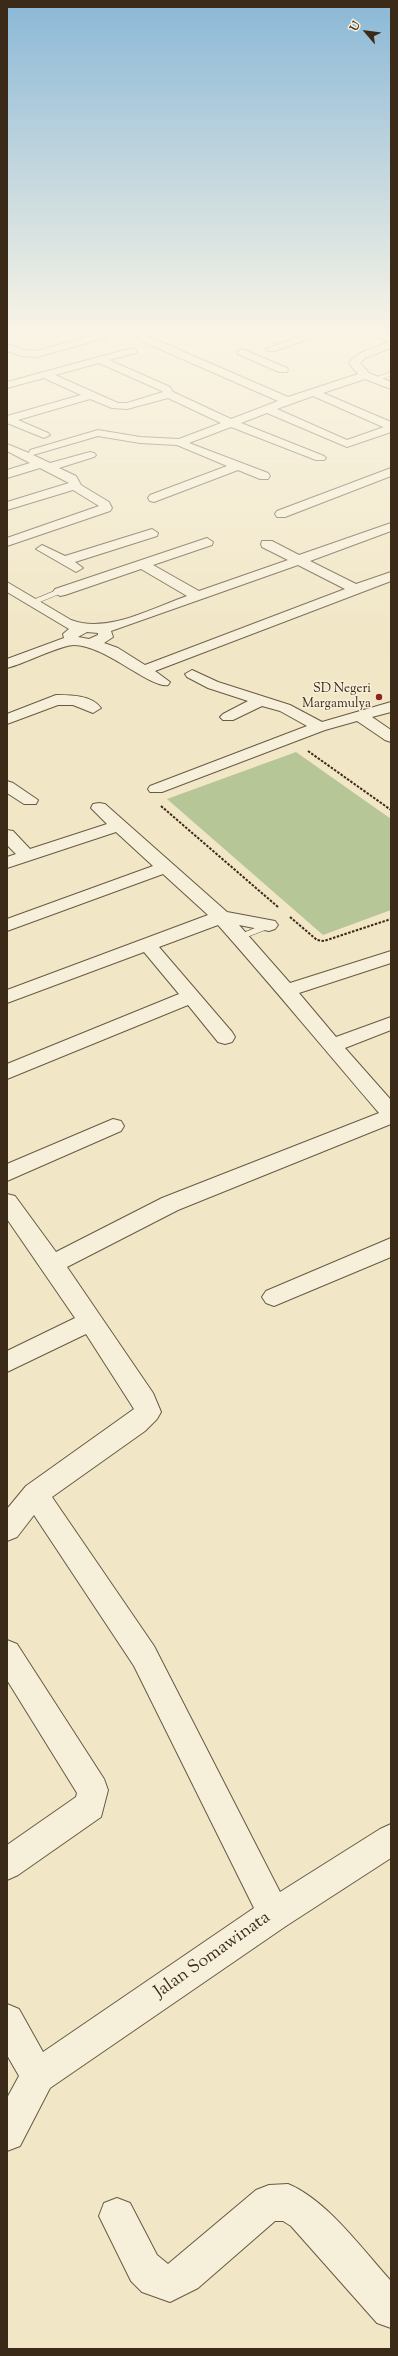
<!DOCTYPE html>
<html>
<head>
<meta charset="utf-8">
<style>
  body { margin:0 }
  #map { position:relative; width:398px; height:2356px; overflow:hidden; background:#f1e6c5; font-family:"Sorts Mill Goudy",serif }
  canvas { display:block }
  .frame { position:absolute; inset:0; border:8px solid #3c2a19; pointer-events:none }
  .north { position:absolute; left:346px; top:12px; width:40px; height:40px; -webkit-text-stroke:3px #f6efd9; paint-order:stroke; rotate:298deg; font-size:11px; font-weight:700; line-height:16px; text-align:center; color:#3c2a19 }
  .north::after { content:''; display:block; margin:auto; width:14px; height:18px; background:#3c2a19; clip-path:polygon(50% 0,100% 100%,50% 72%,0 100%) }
</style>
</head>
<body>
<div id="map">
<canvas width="398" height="2356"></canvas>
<div class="frame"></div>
<div class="north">U</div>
</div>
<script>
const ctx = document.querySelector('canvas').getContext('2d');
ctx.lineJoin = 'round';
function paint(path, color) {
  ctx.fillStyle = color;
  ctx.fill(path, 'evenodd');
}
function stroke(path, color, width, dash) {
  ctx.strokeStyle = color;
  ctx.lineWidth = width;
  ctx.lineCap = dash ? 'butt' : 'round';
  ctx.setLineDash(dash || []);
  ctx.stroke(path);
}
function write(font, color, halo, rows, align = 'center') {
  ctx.font = font + ' "Sorts Mill Goudy",serif';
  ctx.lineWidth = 3;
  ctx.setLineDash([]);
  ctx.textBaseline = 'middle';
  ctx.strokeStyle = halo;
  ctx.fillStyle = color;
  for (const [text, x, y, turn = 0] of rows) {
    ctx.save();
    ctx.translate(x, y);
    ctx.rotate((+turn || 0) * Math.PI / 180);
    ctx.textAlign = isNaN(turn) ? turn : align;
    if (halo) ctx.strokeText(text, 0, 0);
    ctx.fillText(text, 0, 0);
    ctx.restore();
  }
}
paint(new Path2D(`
  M 296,752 L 391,819 L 391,910 L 323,935 L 167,799 Z`), '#b7c697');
const service = new Path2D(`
  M 391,372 L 391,376 L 375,381 L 372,379 Z
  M 57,590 L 64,592 L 35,604 L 28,602 Z
  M 269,922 L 273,923 L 273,927 L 239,940 L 234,937 Z`);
const minor = new Path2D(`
  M 26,332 L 24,334 L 7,339 L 7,333 Z
  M 103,332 L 108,333 L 108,337 L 37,357 L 22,356 L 7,351 L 7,344 L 24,350 L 37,351 Z
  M 312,332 L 327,332 L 275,351 L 267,351 L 266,349 Z
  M 367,332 L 381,332 L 391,336 L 391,348 L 365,358 L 360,363 L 369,373 L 391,382 L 391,389 L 365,379 L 323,393 L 391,422 L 391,432 L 347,447 L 267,413 L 241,423 L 324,456 L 326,458 L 324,460 L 316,460 L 231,427 L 189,443 L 268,473 L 270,476 L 268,479 L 260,479 L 238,470 L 154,502 L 150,501 L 148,498 L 150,495 L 227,466 L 177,445 L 140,443 L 98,436 L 33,455 L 50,463 L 90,452 L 94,453 L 96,455 L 94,457 L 59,468 L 76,476 L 81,485 L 109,502 L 112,508 L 110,511 L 7,546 L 7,538 L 99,506 L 73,490 L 7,510 L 7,502 L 69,483 L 40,468 L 7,478 L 7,470 L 30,463 L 7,451 L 7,444 L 29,453 L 30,450 L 98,430 L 140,437 L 179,439 L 221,423 L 168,398 L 127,409 L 112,408 L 90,399 L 18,420 L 48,433 L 50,435 L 44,438 L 7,423 L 7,416 L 81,395 L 44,378 L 7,388 L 7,382 L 132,348 L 137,351 L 136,353 L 109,360 L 170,387 L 173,392 L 231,419 L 278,401 L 137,339 L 137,335 L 145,335 L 288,397 L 358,374 L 349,363 C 358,351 375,347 389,342 ZM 99,363 L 162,391 L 163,392 L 127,403 L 118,403 L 55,375 ZM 313,396 L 383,427 L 384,427 L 347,440 L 277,409 Z
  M 242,349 L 287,368 L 288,370 L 287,372 L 279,372 L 238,354 L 237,352 Z
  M 391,468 L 391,476 L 285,517 L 277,517 L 275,514 L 277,511 Z
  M 391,523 L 391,531 L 310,561 L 356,584 L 391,572 L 391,581 L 155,671 L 170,682 L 168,685 C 151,689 105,645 74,645 C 61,645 23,664 7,668 L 7,659 L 64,638 L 63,634 L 69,629 L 7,592 L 7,582 L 71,620 C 107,634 152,608 187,596 L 141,569 L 65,595 L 60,596 L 53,592 L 55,589 L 207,538 L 213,542 L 212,545 L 153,565 L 199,591 L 288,560 L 262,547 L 261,544 L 262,541 L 272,541 L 299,555 ZM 298,565 L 345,589 L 145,665 L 118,648 L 104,643 L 113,637 L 111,631 ZM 87,632 L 98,633 L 98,635 L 89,639 L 78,637 Z
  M 152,529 L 158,533 L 157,536 L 75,562 L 83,568 L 76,572 L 36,549 L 42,545 L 65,556 Z
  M 192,670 L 218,682 L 290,705 L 322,722 L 391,702 L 391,712 L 372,717 L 391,730 L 391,742 L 385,740 L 357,721 L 325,730 L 162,792 L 150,792 L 148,789 L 150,786 L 307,726 L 280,711 L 262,706 L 233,720 L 223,720 L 220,717 L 223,714 L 248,701 L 208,688 L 187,677 L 185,674 Z
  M 56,695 C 70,695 92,695 101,708 L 93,713 L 73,705 L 58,705 L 7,724 L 7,714 Z
  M 7,781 L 13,783 L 38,800 L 36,804 L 24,804 L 7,793 Z
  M 99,803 L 105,804 L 227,912 L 275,921 L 278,925 L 275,929 L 269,931 L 239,925 L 290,983 L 391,951 L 391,963 L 299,993 L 336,1037 L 391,1017 L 391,1030 L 345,1048 L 391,1100 L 391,1124 L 178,1210 L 67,1267 L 153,1393 L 161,1412 L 157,1419 L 145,1431 L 52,1497 L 154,1646 L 280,1892 L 380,1829 L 391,1824 L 391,1858 L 286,1926 L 50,2088 L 20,2146 L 7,2151 L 7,2098 L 19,2076 L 7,2055 L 7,2004 L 19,2009 L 43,2052 L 254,1908 L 134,1666 L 34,1515 L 17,1537 L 7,1541 L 7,1509 L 26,1486 L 134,1409 L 86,1334 L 7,1372 L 7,1351 L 75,1318 L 7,1219 L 7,1194 L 15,1196 L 56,1252 L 162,1198 L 379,1113 C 325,1050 273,987 218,925 L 159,947 L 232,1032 L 235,1037 L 232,1042 L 225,1044 L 218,1042 L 188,1005 L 7,1079 L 7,1064 L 179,994 L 144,952 L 7,1003 L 7,990 L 208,915 L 163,874 L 7,931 L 7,919 L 153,866 L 116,832 L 7,868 L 7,857 L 16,854 L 7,845 L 7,830 L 13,831 L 30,849 L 107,824 L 91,808 L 93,804 Z
  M 113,1119 L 121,1121 L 124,1126 L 121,1131 L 7,1181 L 7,1164 Z
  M 391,1238 L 391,1257 L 274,1306 L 266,1303 L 262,1297 L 266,1291 Z
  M 7,1640 L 17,1644 L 104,1779 L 108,1790 L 101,1817 L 18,1875 L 7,1880 L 7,1845 L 76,1797 L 77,1793 L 7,1680 Z
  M 288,2184 C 327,2200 362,2249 391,2281 L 391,2328 L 377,2323 L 291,2226 L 283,2221 L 275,2221 L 198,2288 L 170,2302 L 142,2292 L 131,2281 L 99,2216 L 104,2203 L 117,2198 L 130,2203 L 157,2255 L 168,2264 L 256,2190 L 269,2185 Z`);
stroke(service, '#695944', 1);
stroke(minor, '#695944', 2);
stroke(new Path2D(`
  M 308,751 L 391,810
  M 161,806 L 278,907
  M 290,917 L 317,940 L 324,941 L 391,919`), '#3c2a19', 2, [2.5, 1.5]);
paint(service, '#f6efd9');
paint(minor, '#f6efd9');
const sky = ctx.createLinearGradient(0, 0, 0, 662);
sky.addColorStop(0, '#8ab8d7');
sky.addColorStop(0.5, '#f9f4e5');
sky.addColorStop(1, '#f9f4e500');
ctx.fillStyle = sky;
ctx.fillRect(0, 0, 398, 662);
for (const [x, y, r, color] of [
  [379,697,4,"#8f2418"]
]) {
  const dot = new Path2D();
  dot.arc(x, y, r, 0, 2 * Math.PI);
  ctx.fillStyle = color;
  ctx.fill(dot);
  stroke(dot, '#f6efd9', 1.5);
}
write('13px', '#3c2a19', '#f6efd9', [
  ["SD Negeri",371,690],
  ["Margamulya",371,705]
], 'right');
write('18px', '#3c2a19', '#f6efd9', [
  ["Jalan Somawinata",213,1956,-35]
]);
</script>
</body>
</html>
